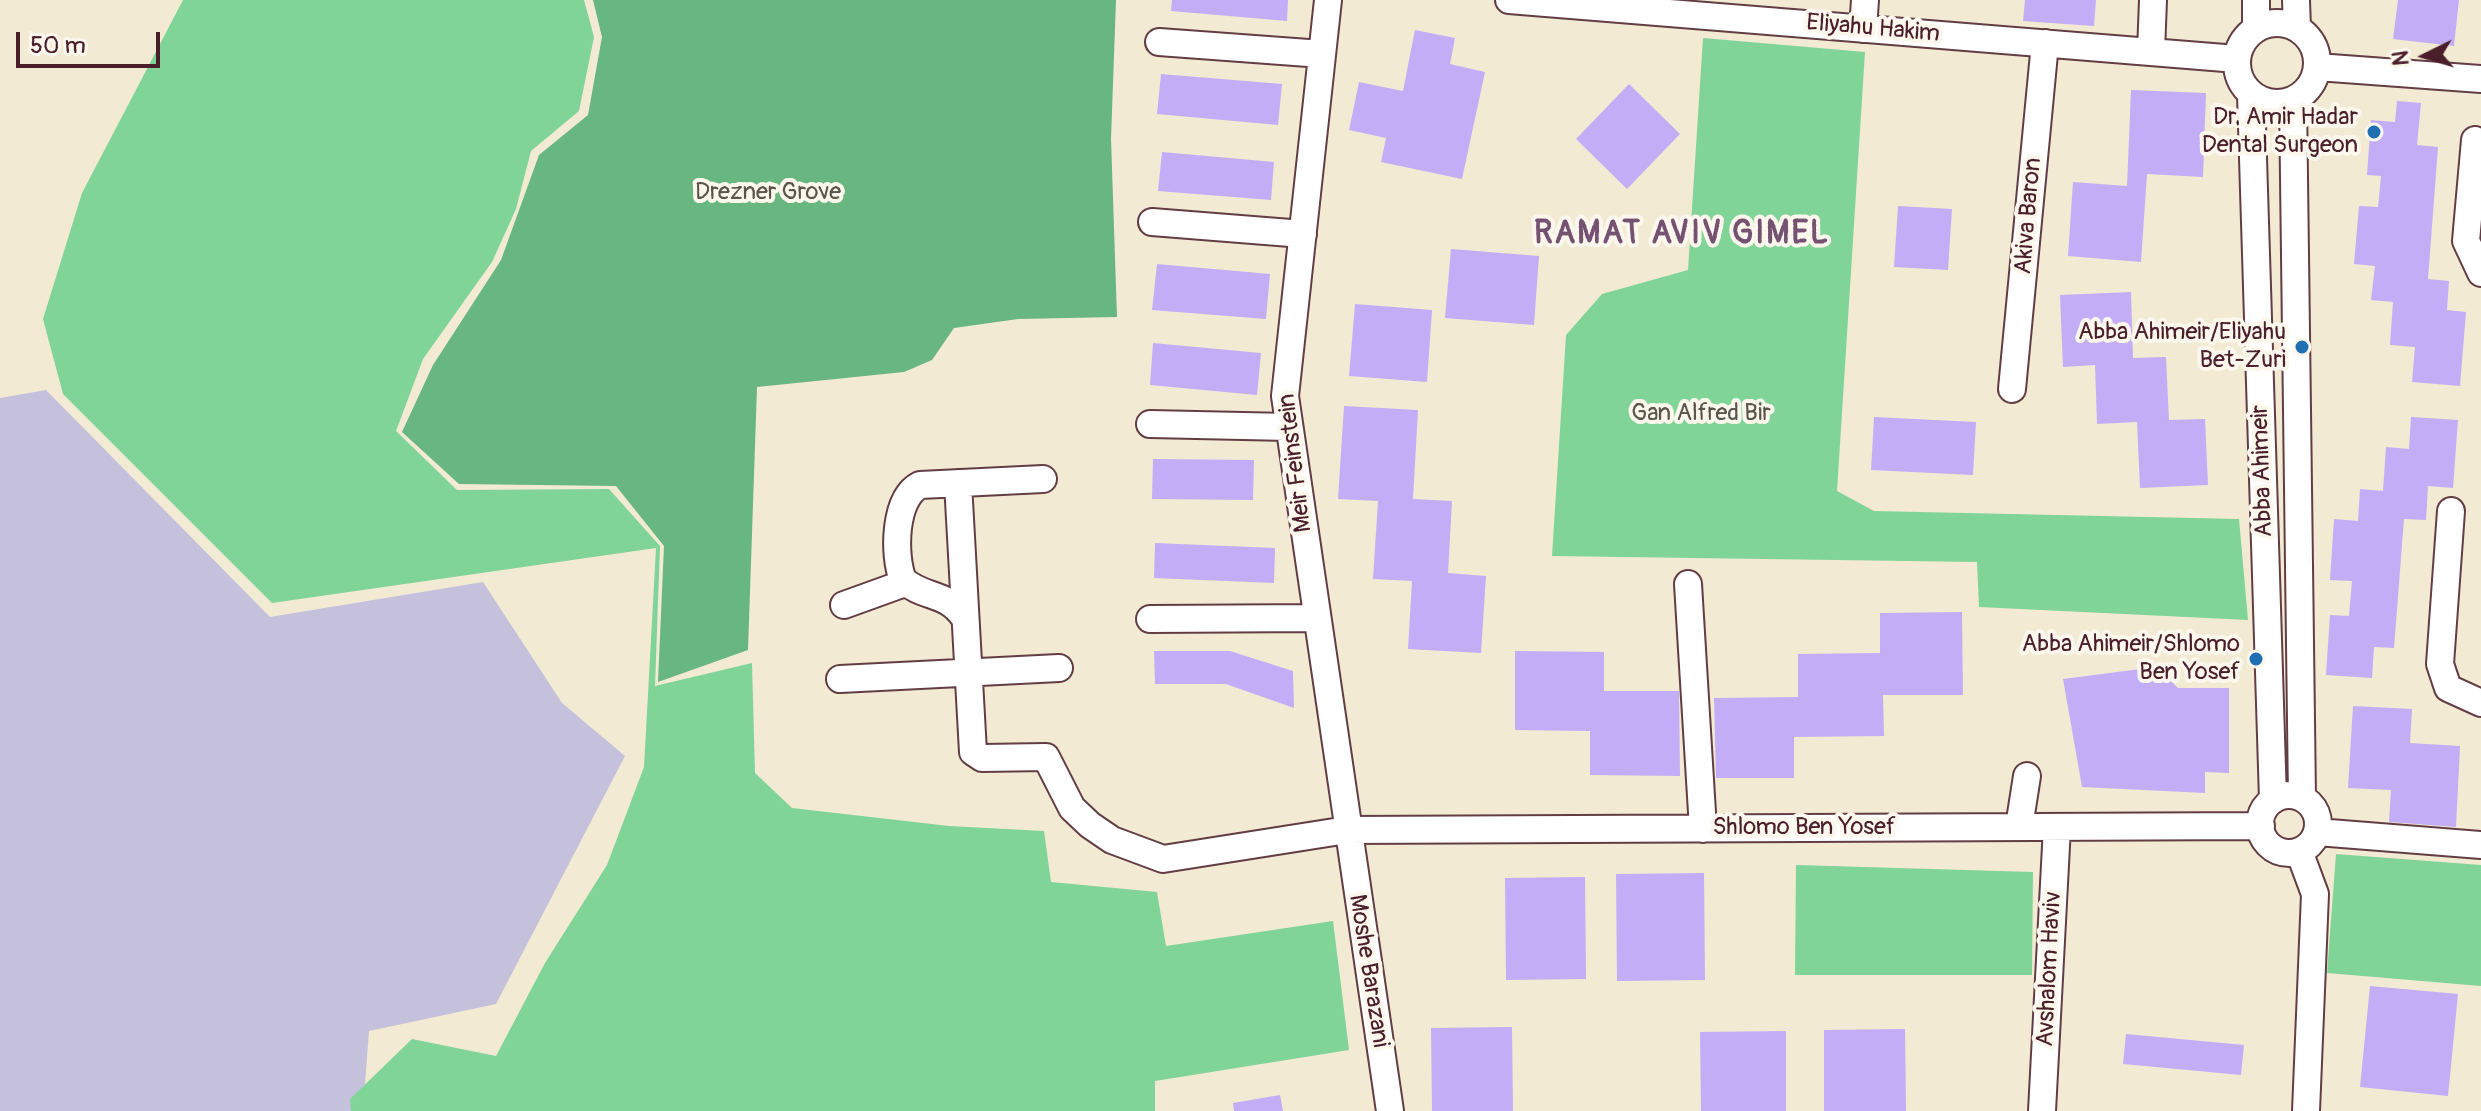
<!DOCTYPE html>
<html>
<head>
<meta charset="utf-8">
<style>
  body { margin:0 }
  #map { position:relative; width:2481px; height:1111px; overflow:hidden; background:#f2ead2; font-family:Pangolin,sans-serif }
  canvas { display:block }
  .north { position:absolute; left:2385px; top:16px; width:80px; height:80px; -webkit-text-stroke:6px #fbf7ec; paint-order:stroke; rotate:265deg; font-size:22px; font-weight:700; line-height:32px; text-align:center; color:#4a1f2b }
  .north::after { content:''; display:block; margin:auto; width:28px; height:36px; background:#4a1f2b; clip-path:polygon(50% 0,100% 100%,50% 72%,0 100%) }
  .scale { position:absolute; left:16px; top:32px; width:144px; height:36px; box-sizing:border-box; border:4px solid #4a1f2b; border-top:0; padding-left:10px; font-size:24px; line-height:28px; white-space:nowrap; color:#4a1f2b; -webkit-text-stroke:6px #fbf7ec; paint-order:stroke }
</style>
</head>
<body>
<div id="map">
<canvas width="2481" height="1111"></canvas>
<div class="north">N</div>
<div class="scale">50 m</div>
</div>
<script>
const ctx = document.querySelector('canvas').getContext('2d');
ctx.lineJoin = 'round';
function paint(path, color) {
  ctx.fillStyle = color;
  ctx.fill(path, 'evenodd');
}
function stroke(path, color, width, dash) {
  ctx.strokeStyle = color;
  ctx.lineWidth = width;
  ctx.lineCap = dash ? 'butt' : 'round';
  ctx.setLineDash(dash || []);
  ctx.stroke(path);
}
function write(font, color, halo, rows, align = 'center') {
  ctx.font = font + ' Pangolin,sans-serif';
  ctx.lineWidth = 8;
  ctx.setLineDash([]);
  ctx.textBaseline = 'middle';
  ctx.strokeStyle = halo;
  ctx.fillStyle = color;
  for (const [text, x, y, turn = 0] of rows) {
    ctx.save();
    ctx.translate(x, y);
    ctx.rotate((+turn || 0) * Math.PI / 180);
    ctx.textAlign = isNaN(turn) ? turn : align;
    if (halo) ctx.strokeText(text, 0, 0);
    ctx.fillText(text, 0, 0);
    ctx.restore();
  }
}
paint(new Path2D(`
  M 46,390 L 270,617 L 483,582 L 562,703 L 625,756 L 496,1004 L 369,1031 L 363,1111 L 0,1111 L 0,398 Z`), '#c5c0db');
paint(new Path2D(`
  M 183,0 L 584,0 L 594,37 L 579,111 L 531,151 L 516,209 L 492,262 L 423,359 L 396,431 L 457,490 L 609,489 L 660,546 L 655,686 L 752,663 L 755,773 L 792,808 L 949,826 L 1044,831 L 1051,882 L 1157,892 L 1166,946 L 1333,921 L 1349,1050 L 1155,1081 L 1155,1111 L 351,1111 L 350,1099 L 412,1039 L 496,1056 L 545,963 L 607,865 L 644,767 L 656,548 L 272,603 L 63,394 L 43,319 L 82,193 Z
  M 1703,38 L 1865,52 L 1837,491 L 1874,511 L 2239,519 L 2248,620 L 1979,607 L 1977,562 L 1552,556 L 1566,335 L 1602,294 L 1688,270 Z
  M 2336,854 L 2481,865 L 2481,986 L 2327,973 Z
  M 1796,865 L 2033,872 L 2032,975 L 1795,975 Z`), '#80d497');
paint(new Path2D(`
  M 593,0 L 1116,0 L 1111,139 L 1117,317 L 1018,319 L 954,328 L 932,360 L 904,372 L 757,387 L 748,650 L 658,682 L 664,546 L 616,486 L 459,484 L 402,432 L 433,365 L 501,260 L 539,155 L 588,115 L 602,37 Z`), '#68b680');
paint(new Path2D(`
  M 1172,0 L 1288,0 L 1287,21 L 1171,11 Z
  M 2025,0 L 2096,0 L 2094,26 L 2023,21 Z
  M 2398,0 L 2459,0 L 2454,46 L 2393,39 Z
  M 1415,30 L 1455,38 L 1450,64 L 1485,72 L 1462,179 L 1381,162 L 1386,138 L 1349,130 L 1359,82 L 1403,91 Z
  M 1161,74 L 1282,84 L 1278,125 L 1157,114 Z
  M 1629,84 L 1680,134 L 1627,189 L 1576,139 Z
  M 2131,90 L 2206,93 L 2203,177 L 2147,174 L 2141,262 L 2068,256 L 2073,182 L 2127,186 Z
  M 2397,101 L 2421,103 L 2417,145 L 2438,147 L 2428,279 L 2449,281 L 2447,310 L 2466,312 L 2460,386 L 2412,382 L 2415,347 L 2390,345 L 2393,302 L 2371,300 L 2375,266 L 2354,264 L 2359,206 L 2378,207 L 2381,176 L 2367,175 L 2371,120 L 2395,122 Z
  M 1162,152 L 1274,162 L 1271,200 L 1158,191 Z
  M 1898,206 L 1952,209 L 1948,270 L 1894,267 Z
  M 1451,249 L 1539,256 L 1534,325 L 1445,318 Z
  M 1157,264 L 1270,274 L 1266,319 L 1152,310 Z
  M 2131,292 L 2133,358 L 2166,357 L 2169,420 L 2205,419 L 2208,485 L 2140,488 L 2137,422 L 2097,424 L 2095,365 L 2063,367 L 2060,295 Z
  M 1355,304 L 1432,310 L 1427,382 L 1349,376 Z
  M 1153,343 L 1261,353 L 1257,395 L 1150,385 Z
  M 1344,406 L 1418,410 L 1413,499 L 1452,501 L 1448,573 L 1486,576 L 1481,653 L 1408,649 L 1412,581 L 1373,579 L 1378,501 L 1338,499 Z
  M 1874,417 L 1976,422 L 1973,475 L 1871,470 Z
  M 2411,417 L 2458,420 L 2453,488 L 2428,486 L 2426,520 L 2404,519 L 2394,648 L 2374,647 L 2372,678 L 2326,675 L 2330,615 L 2349,616 L 2352,581 L 2330,580 L 2334,519 L 2358,521 L 2360,489 L 2383,491 L 2386,447 L 2409,449 Z
  M 1153,459 L 1254,460 L 1253,500 L 1152,499 Z
  M 1155,543 L 1275,548 L 1274,583 L 1154,578 Z
  M 1962,612 L 1963,695 L 1883,695 L 1884,736 L 1794,737 L 1794,778 L 1716,778 L 1714,698 L 1798,697 L 1798,654 L 1880,653 L 1880,613 Z
  M 1154,651 L 1230,651 L 1293,671 L 1294,708 L 1226,684 L 1155,684 Z
  M 1515,651 L 1604,652 L 1604,691 L 1679,691 L 1680,776 L 1590,775 L 1590,731 L 1515,730 Z
  M 2156,667 L 2178,688 L 2229,688 L 2229,773 L 2205,772 L 2205,793 L 2082,787 L 2063,679 Z
  M 2353,706 L 2412,709 L 2410,743 L 2460,746 L 2456,827 L 2389,822 L 2391,790 L 2348,788 Z
  M 1704,873 L 1705,980 L 1617,981 L 1616,874 Z
  M 1585,877 L 1586,979 L 1506,980 L 1505,878 Z
  M 2370,986 L 2458,994 L 2448,1096 L 2360,1087 Z
  M 1512,1027 L 1513,1111 L 1432,1111 L 1431,1028 Z
  M 1905,1029 L 1906,1111 L 1824,1111 L 1824,1030 Z
  M 1786,1031 L 1786,1111 L 1701,1111 L 1700,1032 Z
  M 2126,1034 L 2244,1045 L 2241,1075 L 2123,1064 Z
  M 1280,1095 L 1283,1111 L 1234,1111 L 1233,1103 Z`), '#c4adf7');
const minor = new Path2D(`
  M 1328,0 L 1285,396 L 1390,1111
  M 1509,0 L 2237,59
  M 2296,0 L 2297,28
  M2237 63a40 40 0 1 1 80 0a40 40 0 1 1-80 0Z
  M 1863,29 L 1865,0
  M 2256,29 L 2256,0
  M 1159,42 L 1322,54
  M 2151,52 L 2153,0
  M 2317,67 L 2481,79
  M 2251,94 L 2273,800
  M 2293,100 L 2302,798
  M 2475,140 L 2466,241 L 2481,273
  M 1152,222 L 1303,234
  M 2012,389 L 2045,43
  M 1150,424 L 1289,427
  M 958,483 L 973,752 L 982,758 L 1046,757 L 1072,808 L 1090,825 L 1112,840 L 1163,859 L 1347,830 L 2261,826
  M 2451,511 L 2440,664 L 2448,688 L 2481,703
  M 1688,584 L 1703,829
  M 844,605 L 905,583
  M 964,617 C 946,591 924,599 903,580 C 893,555 894,498 920,485 L 1043,479
  M 1150,619 L 1316,618
  M 840,679 L 1059,668
  M2260 824a29 29 0 1 1 58 0a29 29 0 1 1-58 0Z
  M 2019,827 L 2027,776
  M 2317,832 L 2481,845
  M 2299,851 L 2315,894 L 2306,1111
  M 2042,1111 L 2057,827`);
stroke(minor, '#633d44', 30);
stroke(minor, '#fff', 26);
for (const [x, y, r, color] of [
  [2374,132,8,"#1f6fb2"],
  [2302,347,8,"#1f6fb2"],
  [2256,659,8,"#1f6fb2"]
]) {
  const dot = new Path2D();
  dot.arc(x, y, r, 0, 2 * Math.PI);
  ctx.fillStyle = color;
  ctx.fill(dot);
  stroke(dot, '#fbf7ec', 3);
}
write('24px', '#4a1f2b', '#fbf7ec', [
  ["Eliyahu Hakim",1873,29,5],
  ["Akiva Baron",2029,216,-85],
  ["Meir Feinstein",1296,463,-97],
  ["Abba Ahimeir",2263,471,-92],
  ["Shlomo Ben Yosef",1804,828],
  ["Avshalom Haviv",2050,969,-87],
  ["Moshe Barazani",1368,971,81]
]);
write('24px', '#4a1f2b', '#fbf7ec', [
  ["Dr. Amir Hadar",2358,118],
  ["Dental Surgeon",2358,146],
  ["Abba Ahimeir/Eliyahu",2286,333],
  ["Bet-Zuri",2286,361],
  ["Abba Ahimeir/Shlomo",2240,645],
  ["Ben Yosef",2240,673]
], 'right');
write('24px', '#5a554b', '#fbf7ec', [
  ["Drezner Grove",768,193],
  ["Gan Alfred Bir",1701,414]
]);
ctx.letterSpacing = '2px';
write('bold 32px', '#755172', '#fbf7ec', [
  ["RAMAT AVIV GIMEL",1682,235]
]);
ctx.letterSpacing = '0px';
</script>
</body>
</html>
